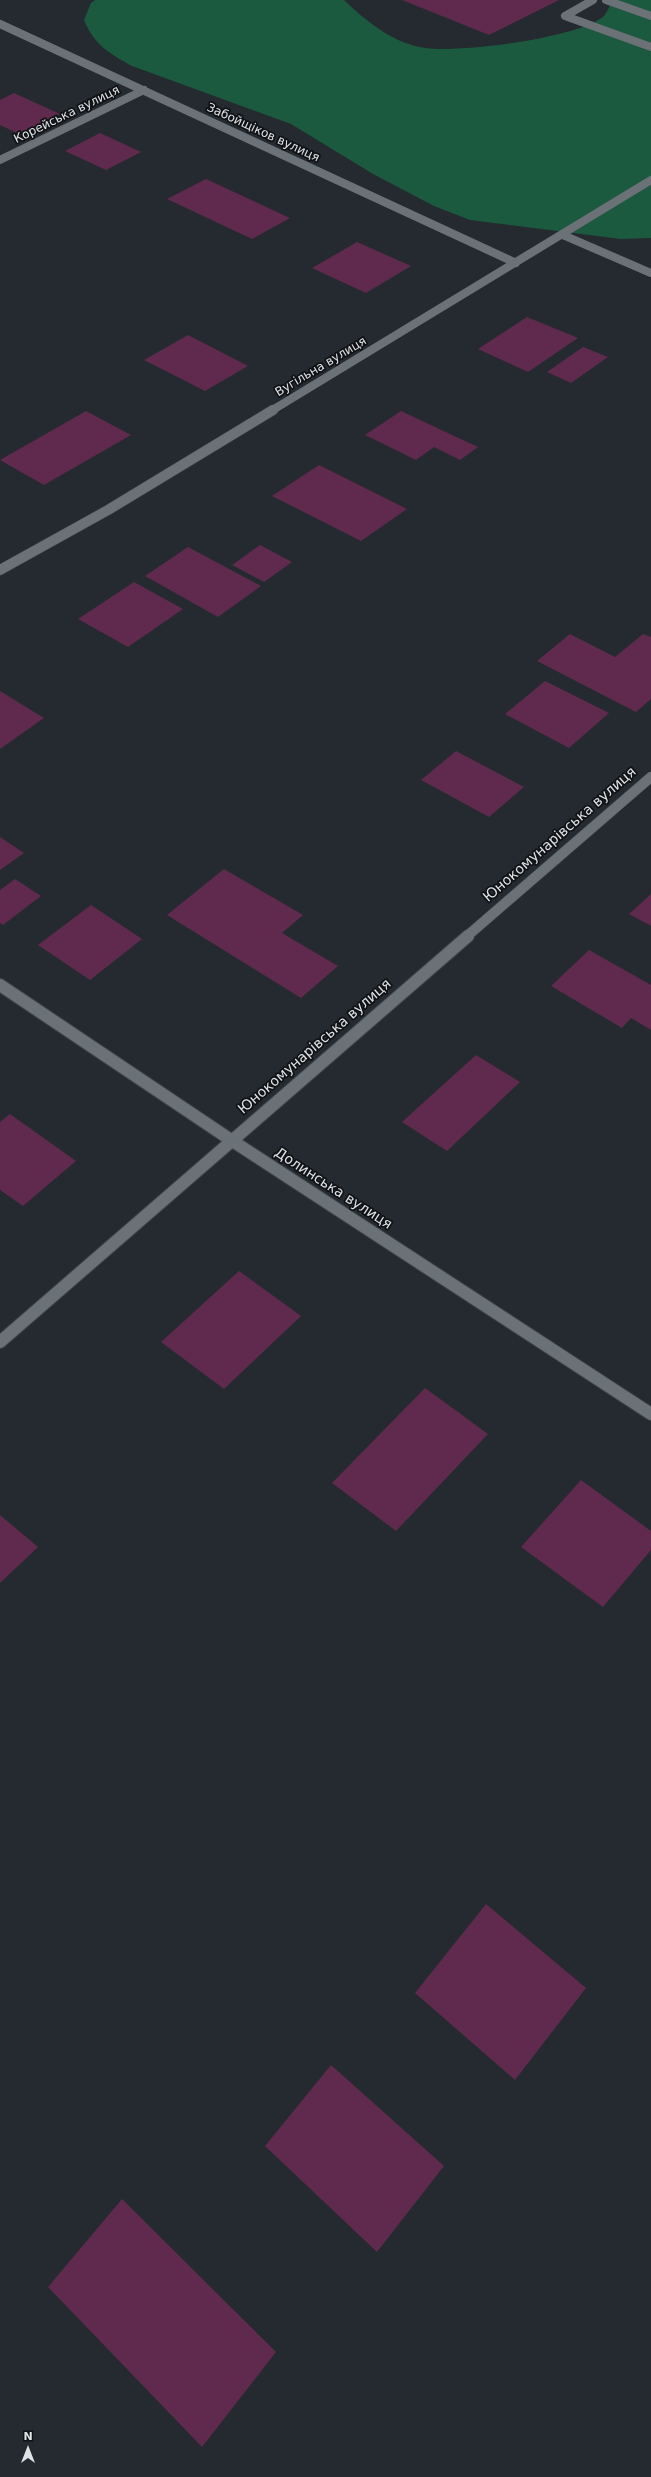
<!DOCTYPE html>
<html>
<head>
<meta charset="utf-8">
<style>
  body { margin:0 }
  #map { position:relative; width:651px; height:2477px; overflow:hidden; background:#242a2f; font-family:"DejaVu Sans",sans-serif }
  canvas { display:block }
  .north { position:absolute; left:8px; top:2429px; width:40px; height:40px; -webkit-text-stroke:3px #101215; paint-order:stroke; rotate:0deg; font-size:11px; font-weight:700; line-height:16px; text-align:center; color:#dfe3e6 }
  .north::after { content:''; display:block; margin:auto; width:14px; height:18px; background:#dfe3e6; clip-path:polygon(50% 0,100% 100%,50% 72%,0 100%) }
</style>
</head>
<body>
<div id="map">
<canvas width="651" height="2477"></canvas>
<div class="north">N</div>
</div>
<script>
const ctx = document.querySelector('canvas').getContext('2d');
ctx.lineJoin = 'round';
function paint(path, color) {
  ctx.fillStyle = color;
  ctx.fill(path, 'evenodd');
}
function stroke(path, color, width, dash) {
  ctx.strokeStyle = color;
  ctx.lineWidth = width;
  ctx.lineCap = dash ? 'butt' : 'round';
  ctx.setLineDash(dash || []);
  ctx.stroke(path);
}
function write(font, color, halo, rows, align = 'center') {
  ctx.font = font + ' "DejaVu Sans",sans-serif';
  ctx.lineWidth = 3.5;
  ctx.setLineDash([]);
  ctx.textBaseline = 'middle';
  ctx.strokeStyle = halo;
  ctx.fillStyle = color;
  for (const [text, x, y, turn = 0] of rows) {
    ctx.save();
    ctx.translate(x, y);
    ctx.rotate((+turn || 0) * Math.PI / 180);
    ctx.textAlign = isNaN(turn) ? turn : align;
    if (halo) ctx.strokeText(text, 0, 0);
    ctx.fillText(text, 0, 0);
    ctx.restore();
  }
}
paint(new Path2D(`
  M 95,0 L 344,0 C 367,22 394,44 426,48 C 460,53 579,38 604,16 C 607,12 610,5 613,0 L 651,0 L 651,238 L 621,239 L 470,220 L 434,206 L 373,174 L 291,124 L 132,66 C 109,53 95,46 84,20 L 91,3 Z`), '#1b5a3f');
paint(new Path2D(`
  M 402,0 L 559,0 L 489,35 Z
  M 14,93 L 60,114 L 19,134 L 0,125 L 0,100 Z
  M 100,133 L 141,152 L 106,170 L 65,151 Z
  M 206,179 L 290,218 L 252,239 L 167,199 Z
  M 357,242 L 411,266 L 366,293 L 312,268 Z
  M 527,317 L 578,338 L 528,372 L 478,349 Z
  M 188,335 L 248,366 L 205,391 L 144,360 Z
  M 583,347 L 608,357 L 571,383 L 547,372 Z
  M 86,411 L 131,435 L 44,485 L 0,460 Z
  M 401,411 L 452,435 L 478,447 L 460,460 L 434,447 L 416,460 L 365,435 Z
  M 319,465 L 407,509 L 361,541 L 272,496 Z
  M 260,545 L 292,562 L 264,582 L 232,565 Z
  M 188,547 L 261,586 L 218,617 L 145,576 Z
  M 134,582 L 183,609 L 128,647 L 78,619 Z
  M 570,634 L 615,657 L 643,634 L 651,637 L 651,699 L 636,712 L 537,661 Z
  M 545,681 L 609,713 L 569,748 L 505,714 Z
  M 0,691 L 44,718 L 0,749 Z
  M 456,751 L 524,787 L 489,817 L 421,780 Z
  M 0,837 L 24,853 L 0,870 Z
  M 224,869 L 303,915 L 282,933 L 338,966 L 301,998 L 167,915 Z
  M 15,879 L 41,896 L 3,925 L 0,923 L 0,890 Z
  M 651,894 L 651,926 L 629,914 Z
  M 91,905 L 142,939 L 90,980 L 38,945 Z
  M 589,950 L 651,985 L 651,1030 L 631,1018 L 622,1028 L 551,986 Z
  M 476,1055 L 520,1082 L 447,1151 L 402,1122 Z
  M 10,1114 L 76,1161 L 23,1206 L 0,1190 L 0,1122 Z
  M 239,1271 L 301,1316 L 224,1389 L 161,1342 Z
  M 425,1388 L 488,1434 L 396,1531 L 332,1483 Z
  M 581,1480 L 651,1531 L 651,1550 L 603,1607 L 521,1547 Z
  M 0,1515 L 38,1547 L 0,1583 Z
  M 486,1904 L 586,1988 L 515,2080 L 415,1993 Z
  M 331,2065 L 444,2166 L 377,2252 L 265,2146 Z
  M 122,2199 L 276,2352 L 202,2447 L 48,2287 Z`), '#602a4e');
const service = new Path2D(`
  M 593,0 L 565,16 L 651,47
  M 606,0 L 651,16
  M 563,235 L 651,273`);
const minorFar2 = new Path2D(`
  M 0,24 L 516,263
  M 0,160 L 144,90
  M 271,411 L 651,180`);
const minorFar1 = new Path2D(`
  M 0,570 L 108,510 L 273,410
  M 466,937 L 651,777`);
const minor = new Path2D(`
  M 0,985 L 231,1140 L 651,1414
  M 0,1342 L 468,936`);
stroke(service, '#3f4549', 8);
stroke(minorFar2, '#3f4549', 8);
stroke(minorFar1, '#3f4549', 11);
stroke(minor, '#3f4549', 14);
stroke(service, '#6a7177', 8);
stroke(minorFar2, '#6a7177', 8);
stroke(minorFar1, '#6a7177', 10);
stroke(minor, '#6a7177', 12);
write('12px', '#dfe3e6', '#101215', [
  ["Корейська вулиця",67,115,-26],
  ["Забойщiков вулиця",263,133,25],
  ["Вугільна вулиця",321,367,-31]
]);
write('14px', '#dfe3e6', '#101215', [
  ["Юнокомунарівська вулиця",560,835,-41],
  ["Юнокомунарівська вулиця",315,1047,-41],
  ["Долинська вулиця",333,1189,33]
]);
</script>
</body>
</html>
